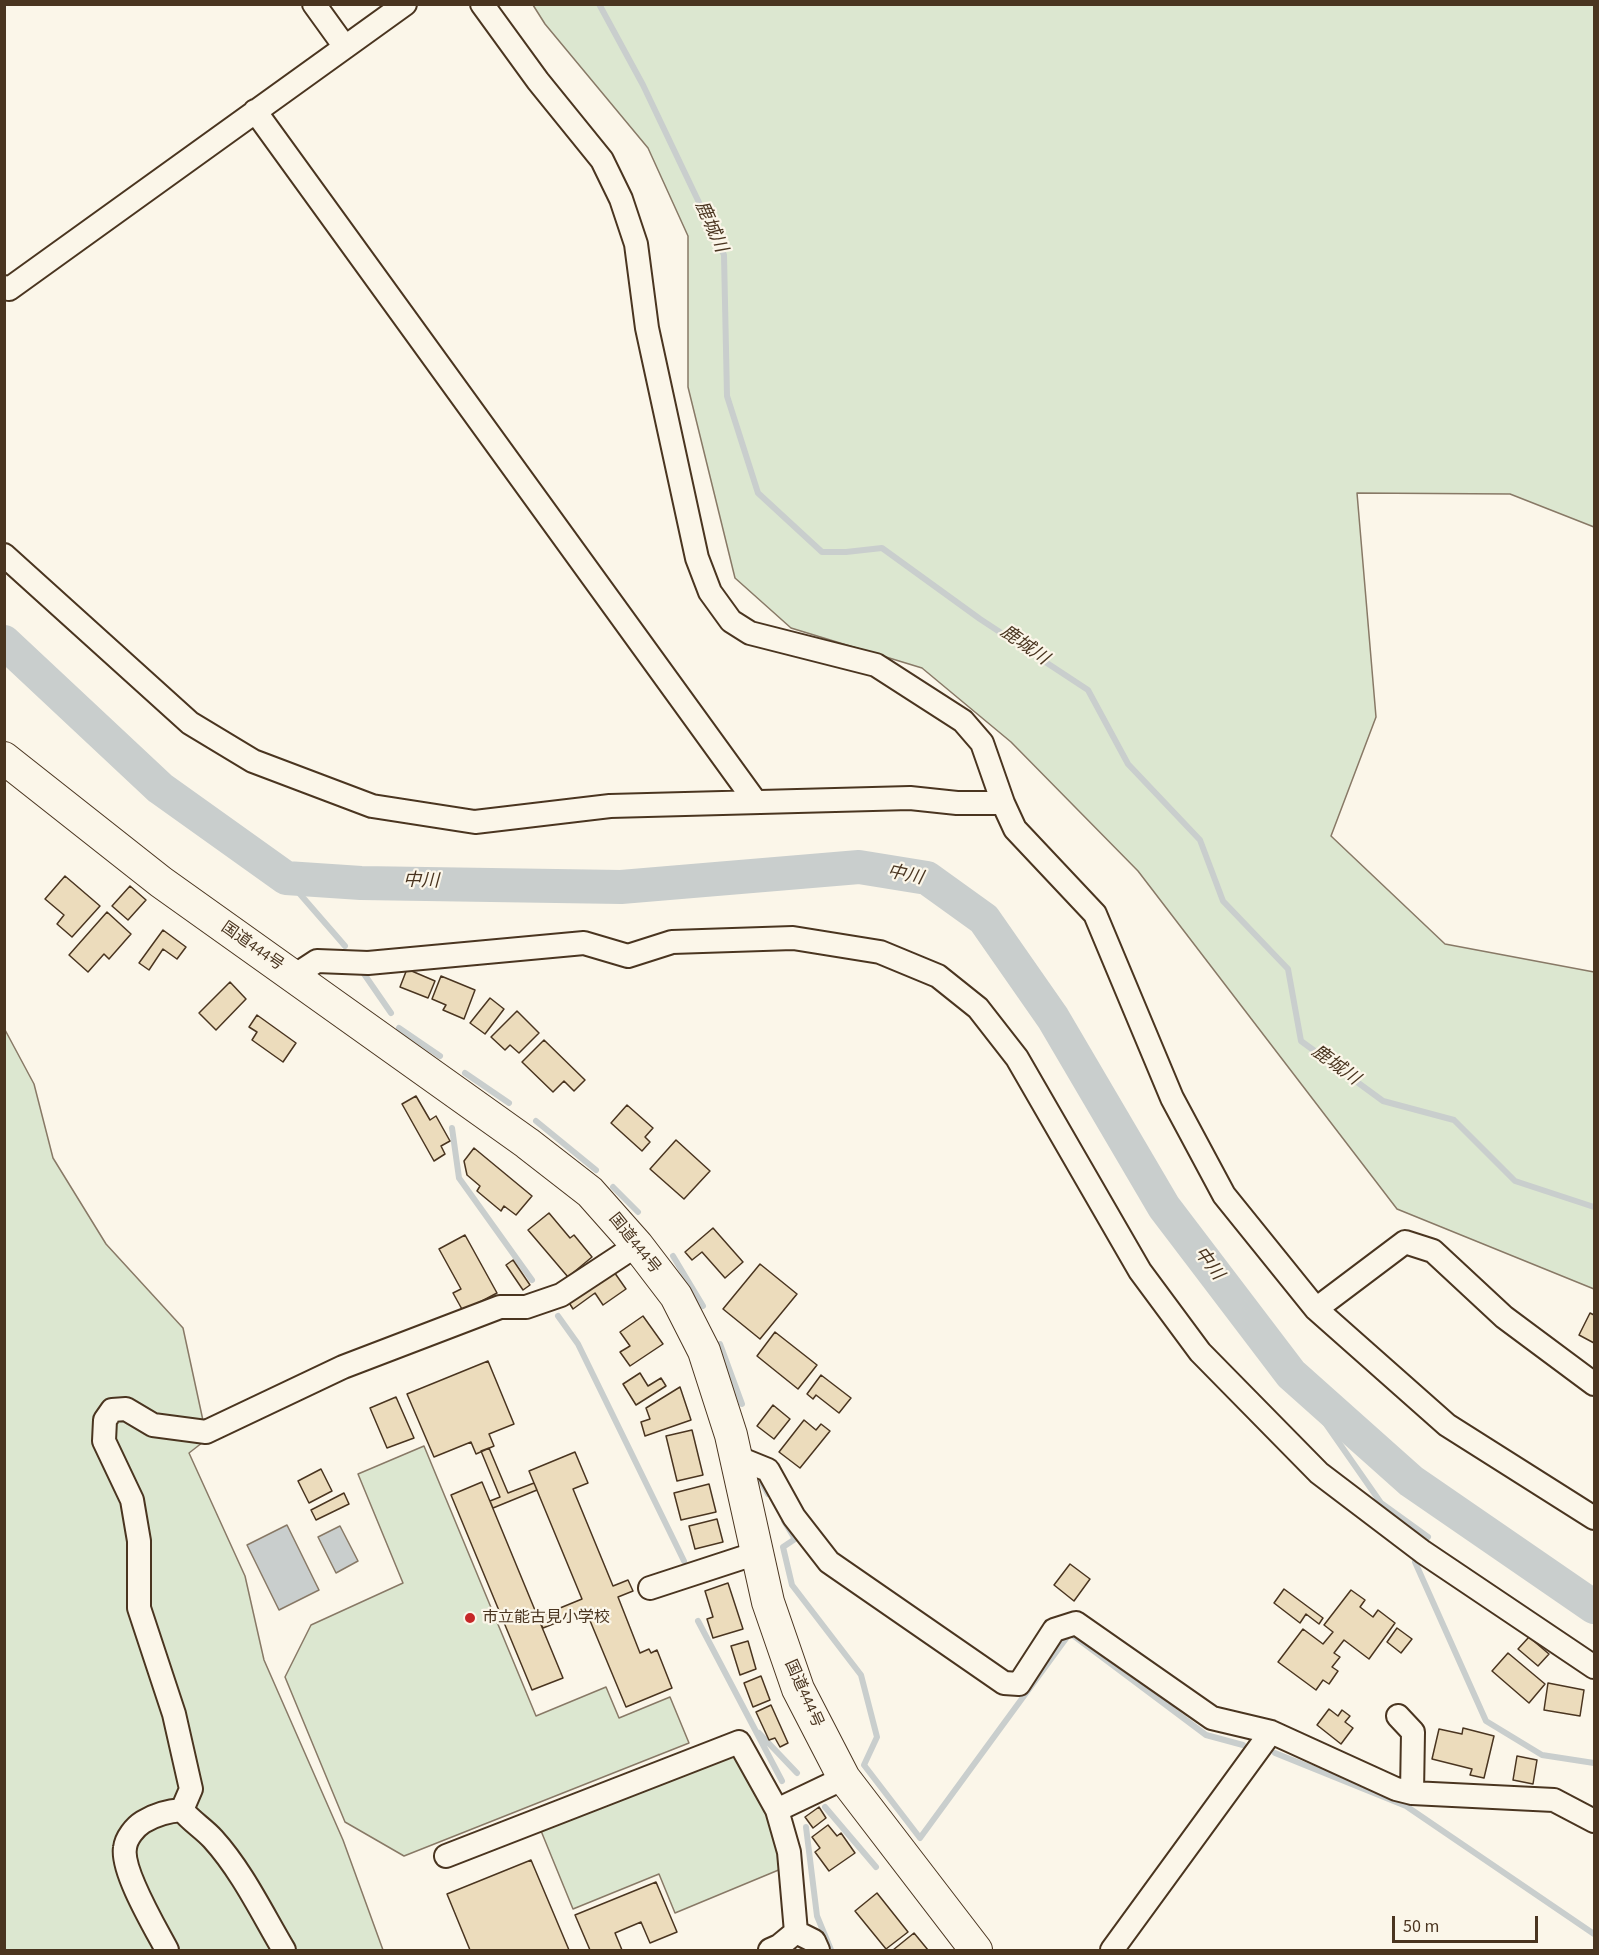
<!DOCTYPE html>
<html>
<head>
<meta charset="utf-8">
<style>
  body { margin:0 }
  #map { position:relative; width:1599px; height:1955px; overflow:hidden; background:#fbf6e9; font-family:"Source Sans 3",sans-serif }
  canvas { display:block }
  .frame { position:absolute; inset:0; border:6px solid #4a3520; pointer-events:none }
  .scale { position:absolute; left:1392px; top:1916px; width:146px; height:27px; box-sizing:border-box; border:3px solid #4a3520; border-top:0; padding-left:8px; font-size:18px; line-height:21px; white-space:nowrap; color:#4a3520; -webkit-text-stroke:4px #fbf6e9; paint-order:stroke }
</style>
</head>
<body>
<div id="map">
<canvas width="1599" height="1955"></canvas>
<div class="frame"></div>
<div class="scale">50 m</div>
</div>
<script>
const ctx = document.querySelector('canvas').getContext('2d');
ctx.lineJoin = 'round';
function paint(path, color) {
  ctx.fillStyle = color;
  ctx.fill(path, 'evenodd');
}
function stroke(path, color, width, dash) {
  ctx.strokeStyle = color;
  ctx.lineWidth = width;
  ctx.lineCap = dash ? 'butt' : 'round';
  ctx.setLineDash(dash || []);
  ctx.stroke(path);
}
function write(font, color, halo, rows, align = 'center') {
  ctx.font = font + ' "Source Sans 3","Noto Sans JP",sans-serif';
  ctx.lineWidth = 4.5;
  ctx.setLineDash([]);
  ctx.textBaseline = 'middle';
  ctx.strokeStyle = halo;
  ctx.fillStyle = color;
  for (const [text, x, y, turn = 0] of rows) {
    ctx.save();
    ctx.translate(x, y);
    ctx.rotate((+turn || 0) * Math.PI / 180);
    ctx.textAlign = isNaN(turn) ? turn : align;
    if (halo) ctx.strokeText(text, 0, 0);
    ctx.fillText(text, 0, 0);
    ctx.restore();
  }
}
const green = new Path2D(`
  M 533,5 L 1594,5 L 1594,527 L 1510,494 L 1357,493 L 1376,717 L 1331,836 L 1445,944 L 1594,972 L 1594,1289 L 1397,1209 L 1138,871 L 1011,742 L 922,668 L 791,628 L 735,578 L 688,387 L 688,236 L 648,148 L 545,24 Z
  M 4,1028 L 34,1084 L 53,1158 L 106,1244 L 183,1328 L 207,1439 L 189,1453 L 245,1576 L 264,1660 L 343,1840 L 383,1950 L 5,1950 Z
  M 424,1446 L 536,1716 L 606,1687 L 619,1718 L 670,1697 L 689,1743 L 404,1856 L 345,1822 L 285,1677 L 311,1625 L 403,1583 L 358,1474 Z
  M 735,1750 L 772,1823 L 781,1869 L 675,1913 L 659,1874 L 573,1909 L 539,1826 Z`);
paint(green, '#dce7d0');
stroke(green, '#887966', 1.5);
const water = new Path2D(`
  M 287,1525 L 319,1590 L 279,1610 L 247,1545 Z
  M 340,1526 L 358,1561 L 336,1573 L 318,1537 Z`);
paint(water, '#c9cecd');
stroke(water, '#887966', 1.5);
stroke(new Path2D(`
  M 599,4 L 643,85 L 724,255 L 727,396 L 758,493 L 822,552 L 846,552 L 882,548 L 980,619 L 1088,690 L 1128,764 L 1200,840 L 1223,901 L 1288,969 L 1301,1041 L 1383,1101 L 1454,1120 L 1515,1181 L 1594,1207
  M 286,878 L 345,946
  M 362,971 L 391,1013
  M 399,1028 L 440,1056
  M 465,1073 L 509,1103
  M 536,1121 L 596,1170
  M 452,1128 L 459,1178 L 532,1280
  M 613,1187 L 638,1212
  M 673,1256 L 703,1306
  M 558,1316 L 578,1344 L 684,1561
  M 720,1344 L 742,1404
  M 1291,1374 L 1381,1503 L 1428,1537
  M 761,1481 L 768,1494
  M 784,1521 L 795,1539 L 783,1547 L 792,1585 L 861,1675 L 877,1737 L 864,1765 L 920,1838 L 1070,1633 L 1206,1735 L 1243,1745
  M 1415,1562 L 1486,1721 L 1542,1755 L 1594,1763
  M 698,1621 L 782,1781
  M 759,1733 L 797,1773
  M 1275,1753 L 1406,1806 L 1594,1934
  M 825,1807 L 876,1867
  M 806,1827 L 817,1916 L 831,1950`), '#c9cecd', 6);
stroke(new Path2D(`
  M 4,642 L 160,788 L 286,878 L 361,883 L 621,887 L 859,867 L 927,878 L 984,919 L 1053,1018 L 1164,1207 L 1291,1374 L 1411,1481 L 1594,1607`), '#c9cecd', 34);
const building = new Path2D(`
  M 65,876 L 100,906 L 72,937 L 57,924 L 64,915 L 45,899 Z
  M 130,886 L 146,900 L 128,920 L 112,906 Z
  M 107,912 L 131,934 L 109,959 L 104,954 L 88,972 L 69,955 Z
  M 163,930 L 186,947 L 177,959 L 163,949 L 149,970 L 139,963 Z
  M 407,969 L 435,981 L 428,998 L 400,987 Z
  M 441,976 L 475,990 L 464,1019 L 443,1010 L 446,1005 L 432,999 Z
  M 230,982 L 246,999 L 216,1030 L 199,1013 Z
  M 490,998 L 504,1009 L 485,1034 L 470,1023 Z
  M 517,1011 L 539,1033 L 519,1053 L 510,1045 L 505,1050 L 491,1037 Z
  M 257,1015 L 296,1043 L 283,1062 L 252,1040 L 257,1032 L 249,1027 Z
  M 544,1040 L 585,1080 L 574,1091 L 564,1081 L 553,1092 L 522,1062 Z
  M 416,1096 L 430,1120 L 436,1116 L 450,1141 L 441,1146 L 445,1154 L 434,1161 L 402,1104 Z
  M 627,1105 L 653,1128 L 645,1137 L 650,1142 L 642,1151 L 611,1123 Z
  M 676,1140 L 710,1171 L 684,1199 L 650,1169 Z
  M 474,1148 L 532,1196 L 516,1215 L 504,1206 L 501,1211 L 477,1191 L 480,1186 L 467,1175 L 464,1161 Z
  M 549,1213 L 570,1238 L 574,1235 L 592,1257 L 568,1277 L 528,1230 Z
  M 713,1228 L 743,1262 L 725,1278 L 702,1252 L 692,1260 L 685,1252 Z
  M 465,1235 L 497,1293 L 463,1311 L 453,1293 L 461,1289 L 439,1249 Z
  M 513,1260 L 530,1285 L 523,1290 L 506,1265 Z
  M 760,1264 L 797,1294 L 760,1339 L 723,1309 Z
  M 612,1269 L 626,1289 L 603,1305 L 595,1293 L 573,1309 L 568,1301 Z
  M 1590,1313 L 1594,1315 L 1594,1343 L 1579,1335 Z
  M 643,1316 L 663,1344 L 630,1366 L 620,1352 L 630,1346 L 620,1332 Z
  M 775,1332 L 817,1365 L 798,1389 L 757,1356 Z
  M 488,1361 L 514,1424 L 489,1434 L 494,1446 L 476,1454 L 471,1442 L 434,1457 L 407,1394 Z
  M 640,1373 L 648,1386 L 661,1378 L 666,1386 L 636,1405 L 623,1384 Z
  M 821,1375 L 851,1398 L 839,1413 L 816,1395 L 813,1399 L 807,1394 Z
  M 680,1387 L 691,1420 L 645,1436 L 641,1422 L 650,1419 L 646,1408 Z
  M 396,1397 L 414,1438 L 387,1448 L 370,1408 Z
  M 773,1405 L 790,1419 L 774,1439 L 757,1426 Z
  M 804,1420 L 816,1430 L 821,1424 L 830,1431 L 800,1468 L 779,1452 Z
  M 692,1430 L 703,1475 L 677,1481 L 666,1436 Z
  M 489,1448 L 508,1493 L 534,1483 L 537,1490 L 493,1508 L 490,1501 L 500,1497 L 481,1451 Z
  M 575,1452 L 588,1483 L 573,1489 L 613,1586 L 628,1580 L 633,1591 L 618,1597 L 640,1653 L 649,1649 L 651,1653 L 657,1650 L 672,1688 L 626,1707 L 586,1611 L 543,1628 L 538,1617 L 582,1599 L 529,1471 Z
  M 321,1469 L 332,1491 L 309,1503 L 298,1481 Z
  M 482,1482 L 563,1678 L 532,1690 L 451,1495 Z
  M 709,1484 L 716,1512 L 681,1520 L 674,1493 Z
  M 344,1493 L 349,1504 L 316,1520 L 311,1510 Z
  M 717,1519 L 723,1542 L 695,1549 L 689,1526 Z
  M 1070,1564 L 1090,1579 L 1074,1601 L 1054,1585 Z
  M 728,1583 L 743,1629 L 713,1638 L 707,1619 L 713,1617 L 705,1591 Z
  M 1284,1589 L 1323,1618 L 1319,1624 L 1306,1614 L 1300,1623 L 1274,1603 Z
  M 1351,1590 L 1365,1600 L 1360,1607 L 1373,1617 L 1378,1610 L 1395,1623 L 1369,1659 L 1344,1640 L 1334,1653 L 1340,1657 L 1332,1667 L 1338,1671 L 1329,1684 L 1323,1680 L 1316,1690 L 1278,1662 L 1303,1629 L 1323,1644 L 1333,1632 L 1324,1625 Z
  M 1397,1628 L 1412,1639 L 1401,1653 L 1387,1642 Z
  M 1529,1637 L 1549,1654 L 1538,1666 L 1518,1649 Z
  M 748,1641 L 756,1669 L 740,1675 L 731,1646 Z
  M 1508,1653 L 1545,1684 L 1529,1703 L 1492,1671 Z
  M 761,1676 L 770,1700 L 753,1707 L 744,1683 Z
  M 1548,1683 L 1584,1690 L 1580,1716 L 1544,1710 Z
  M 771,1705 L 788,1743 L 780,1747 L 775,1738 L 769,1740 L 756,1712 Z
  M 1329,1709 L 1338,1716 L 1342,1710 L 1350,1716 L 1345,1722 L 1353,1728 L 1341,1744 L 1317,1725 Z
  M 1463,1728 L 1494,1736 L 1484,1778 L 1470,1775 L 1472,1769 L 1432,1759 L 1439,1729 L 1462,1734 Z
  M 1517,1756 L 1537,1760 L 1533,1784 L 1513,1780 Z
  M 819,1807 L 826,1818 L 813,1828 L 805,1817 Z
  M 828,1825 L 837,1836 L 841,1833 L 855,1853 L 829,1871 L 815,1852 L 820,1848 L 812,1837 Z
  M 531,1860 L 569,1950 L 470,1950 L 447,1894 Z
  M 656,1882 L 677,1932 L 650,1943 L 641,1922 L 615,1933 L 622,1950 L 590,1950 L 575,1915 Z
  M 877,1893 L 908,1932 L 886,1949 L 855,1911 Z
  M 914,1933 L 928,1950 L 893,1950 Z`);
paint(building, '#ecdcbc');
stroke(building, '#4a3520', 1.5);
const minor = new Path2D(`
  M 314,4 L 345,47
  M 482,4 L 538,81 L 602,160 L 621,199 L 636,244 L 647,328 L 697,558 L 710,592 L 731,621 L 750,633 L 876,665 L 963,721 L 982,743 L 1003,803
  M 255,111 L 755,801
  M 4,287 L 9,289 L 405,4
  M 4,555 L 190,723 L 253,761 L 372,806 L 475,822 L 610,806 L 910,798 L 957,803 L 1003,803 L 1015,829 L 1095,914 L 1172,1098 L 1224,1195 L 1316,1309 L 1447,1425 L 1594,1518
  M 294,976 L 317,961 L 368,963 L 584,943 L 628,956 L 672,942 L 793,938 L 880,952 L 938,976 L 978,1008 L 1017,1058 L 1140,1271 L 1200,1352 L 1319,1473 L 1423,1552 L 1594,1667
  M 1316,1309 L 1405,1242 L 1433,1251 L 1504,1317 L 1594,1384
  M 736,1457 L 768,1470 L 794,1517 L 829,1562 L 1004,1683 L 1019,1684 L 1054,1630 L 1076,1623 L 1212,1718 L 1271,1732 L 1396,1789 L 1412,1793 L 1554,1800 L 1594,1821
  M 650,1588 L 757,1553
  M 1398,1716 L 1413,1732 L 1412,1793
  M 182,1810 L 191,1789 L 174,1714 L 139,1608 L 139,1541 L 132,1500 L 104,1441 L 105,1420 L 112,1410 L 126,1409 L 153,1425 L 206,1432 L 343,1367 L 500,1307 L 526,1307 L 561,1295 L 637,1245
  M 446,1856 L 739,1742 L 777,1810
  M 796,1932 L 814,1941 L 818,1950
  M 167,1950 C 156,1929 121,1871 125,1848 C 126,1838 135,1827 143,1822 C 156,1814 167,1811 182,1810 C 191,1821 204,1829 213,1839 C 242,1871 262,1913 284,1950
  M 770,1950 L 779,1946 L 796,1932 L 789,1852 L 777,1810 L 844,1778
  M 1112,1950 L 1271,1732`);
const highway = new Path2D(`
  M 4,758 L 161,882 L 527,1143 L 590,1192 L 637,1245 L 676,1296 L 704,1351 L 731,1435 L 768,1602 L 798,1689 L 844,1778 L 976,1950`);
stroke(minor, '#4a3520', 26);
stroke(highway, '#4a3520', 34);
stroke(minor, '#fbf6e9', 22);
stroke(highway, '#fbf6e9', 32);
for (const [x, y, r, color] of [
  [470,1618,6,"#c62828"]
]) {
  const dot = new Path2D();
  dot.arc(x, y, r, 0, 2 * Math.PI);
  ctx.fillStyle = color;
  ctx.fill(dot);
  stroke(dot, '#fbf6e9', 2);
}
write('16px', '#4a3520', '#fbf6e9', [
  ["国道444号",252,947,35],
  ["国道444号",634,1244,51],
  ["国道444号",803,1694,66]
]);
write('16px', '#4a3520', '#fbf6e9', [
  ["市立能古見小学校",482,1618]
], 'left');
write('italic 18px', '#4a3520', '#fbf6e9', [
  ["鹿城川",710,227,66],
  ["鹿城川",1024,646,35],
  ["中川",905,876,12],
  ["中川",421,882,1],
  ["鹿城川",1335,1066,36],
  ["中川",1208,1264,53]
]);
</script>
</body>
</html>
